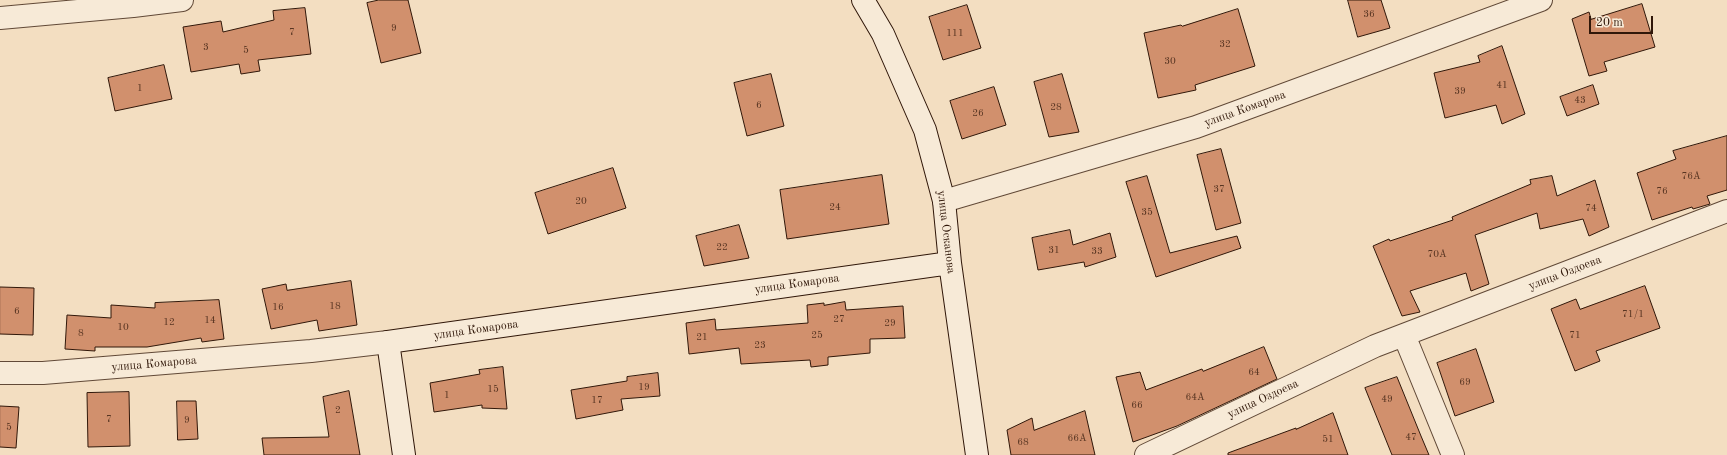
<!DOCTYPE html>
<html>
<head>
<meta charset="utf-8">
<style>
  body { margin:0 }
  #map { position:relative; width:1727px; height:455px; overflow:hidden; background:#f3dec1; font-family:"Old Standard TT",serif }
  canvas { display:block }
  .scale { position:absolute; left:1589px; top:16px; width:64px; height:18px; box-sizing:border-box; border:2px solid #301709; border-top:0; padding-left:5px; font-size:12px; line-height:14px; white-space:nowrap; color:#301709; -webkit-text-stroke:3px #f7ead7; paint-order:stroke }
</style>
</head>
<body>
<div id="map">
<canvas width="1727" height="455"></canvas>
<div class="scale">20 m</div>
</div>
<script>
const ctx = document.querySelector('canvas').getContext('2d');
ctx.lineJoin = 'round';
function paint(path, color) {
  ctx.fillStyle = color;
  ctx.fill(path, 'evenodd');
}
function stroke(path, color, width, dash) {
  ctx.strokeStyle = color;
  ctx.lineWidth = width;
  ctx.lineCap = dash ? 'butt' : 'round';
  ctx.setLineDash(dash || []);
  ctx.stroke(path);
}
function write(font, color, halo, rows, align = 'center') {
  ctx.font = font + ' "Old Standard TT",serif';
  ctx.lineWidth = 3;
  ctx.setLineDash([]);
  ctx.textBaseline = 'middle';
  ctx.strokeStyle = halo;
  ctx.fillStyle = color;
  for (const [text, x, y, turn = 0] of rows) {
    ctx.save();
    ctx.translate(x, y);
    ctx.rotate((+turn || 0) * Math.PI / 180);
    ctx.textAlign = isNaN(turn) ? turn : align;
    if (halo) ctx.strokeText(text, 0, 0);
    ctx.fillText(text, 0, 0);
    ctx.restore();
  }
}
const building = new Path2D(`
  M 379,0 L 408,0 L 421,53 L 381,63 L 367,3 Z
  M 1348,0 L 1381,0 L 1390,28 L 1358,37 Z
  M 1642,4 L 1655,47 L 1604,62 L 1607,71 L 1589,76 L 1572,19 L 1589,12 L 1591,19 Z
  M 967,5 L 981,48 L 943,60 L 929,17 Z
  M 305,8 L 311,54 L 258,60 L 260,71 L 241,74 L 239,64 L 191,72 L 183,27 L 221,21 L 223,32 L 274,20 L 273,11 Z
  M 1238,9 L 1255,66 L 1195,85 L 1196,90 L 1158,98 L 1144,33 L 1181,25 L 1182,26 Z
  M 1502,46 L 1525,114 L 1502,124 L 1496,105 L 1445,118 L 1434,73 L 1480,62 L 1478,56 Z
  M 164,65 L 172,99 L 115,111 L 108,78 Z
  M 771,74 L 784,126 L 747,136 L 734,83 Z
  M 1062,74 L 1079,132 L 1049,137 L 1034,82 Z
  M 1593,85 L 1599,104 L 1567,116 L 1560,97 Z
  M 994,87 L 1006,125 L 962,139 L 950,101 Z
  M 1727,136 L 1727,190 L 1707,196 L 1710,204 L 1693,209 L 1692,207 L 1652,220 L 1637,173 L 1676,159 L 1673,151 Z
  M 1221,149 L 1241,223 L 1216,230 L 1197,155 Z
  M 613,168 L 626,208 L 548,234 L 535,193 Z
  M 882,175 L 889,224 L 787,239 L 780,190 Z
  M 1147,176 L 1170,253 L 1237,236 L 1241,248 L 1156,277 L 1126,182 Z
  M 1552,176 L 1557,196 L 1595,180 L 1609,227 L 1589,236 L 1583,219 L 1540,229 L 1537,213 L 1475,235 L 1489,284 L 1471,291 L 1466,273 L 1410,291 L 1420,312 L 1402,316 L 1373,246 L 1389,239 L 1390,241 L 1453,220 L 1452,217 L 1531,184 L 1530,180 Z
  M 739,225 L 749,258 L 704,266 L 696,236 Z
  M 1070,230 L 1073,245 L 1110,233 L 1116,257 L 1085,267 L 1084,262 L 1038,270 L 1032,238 Z
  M 351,281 L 357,325 L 319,331 L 317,320 L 271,329 L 262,289 L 286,284 L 287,290 Z
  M 1645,286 L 1660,328 L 1596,351 L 1600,361 L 1575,371 L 1551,309 L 1576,299 L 1580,309 Z
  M 0,287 L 34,288 L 33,335 L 0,334 Z
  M 219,300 L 224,339 L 202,342 L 201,338 L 147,347 L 95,347 L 95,351 L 65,349 L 67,315 L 111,318 L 111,305 L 155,308 L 155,303 Z
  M 845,302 L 846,310 L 903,306 L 905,338 L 870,339 L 870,353 L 828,357 L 828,365 L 811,367 L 810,360 L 741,364 L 739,348 L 689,354 L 686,323 L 715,319 L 716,330 L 808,323 L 807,305 L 824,303 L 824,305 Z
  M 1264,347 L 1277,379 L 1177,426 L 1133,442 L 1116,377 L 1140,372 L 1146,390 L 1202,369 L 1203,371 Z
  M 1476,349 L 1494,402 L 1455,416 L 1437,363 Z
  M 503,367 L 507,409 L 482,408 L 482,405 L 434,412 L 430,383 L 480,374 L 479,370 Z
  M 658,373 L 660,396 L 621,399 L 623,410 L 576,419 L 571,390 L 627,381 L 627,377 Z
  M 1397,377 L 1421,436 L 1429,455 L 1392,455 L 1365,388 Z
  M 349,391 L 360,455 L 264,455 L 262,438 L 329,437 L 323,397 Z
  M 129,392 L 130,446 L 88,447 L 87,393 Z
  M 177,401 L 196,401 L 198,439 L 178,440 Z
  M 0,406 L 19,407 L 16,448 L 0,447 Z
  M 1085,411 L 1095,455 L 1011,455 L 1007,430 L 1032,418 L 1034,430 Z
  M 1333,413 L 1348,455 L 1228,455 L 1228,453 L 1296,428 L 1296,429 Z`);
paint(building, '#d1906d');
stroke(building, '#301709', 1);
const minor = new Path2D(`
  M 0,18 L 133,6 L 182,0
  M 944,201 L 1196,127 L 1541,0
  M 1404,335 L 1453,455
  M 0,373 L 43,373 L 311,351 L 388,342
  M 1146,455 L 1375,346 L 1727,211`);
const secondary = new Path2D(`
  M 863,0 L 883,34 L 925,130 L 944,201 L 950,263 L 977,455
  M 404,455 L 388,342 L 950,263`);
stroke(minor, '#614937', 24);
stroke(secondary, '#301709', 24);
stroke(minor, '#f7ead7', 22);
stroke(secondary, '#f7ead7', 22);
write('10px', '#583522', null, [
  ["36",1369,14],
  ["9",394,28],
  ["7",292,32],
  ["111",955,33],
  ["32",1225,44],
  ["3",206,47],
  ["5",246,50],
  ["30",1170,61],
  ["41",1502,85],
  ["1",140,88],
  ["39",1460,91],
  ["43",1580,100],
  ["6",759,105],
  ["28",1056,107],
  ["26",978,113],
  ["76А",1691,176],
  ["37",1219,189],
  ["76",1662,191],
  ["20",581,201],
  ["24",835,207],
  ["74",1591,208],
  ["35",1147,212],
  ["22",722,247],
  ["31",1054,250],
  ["33",1097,251],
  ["70А",1437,254],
  ["18",335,306],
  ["16",278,307],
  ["6",17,311],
  ["71/1",1633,314],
  ["27",839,319],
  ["14",210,320],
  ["12",169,322],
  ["29",890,323],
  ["10",123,327],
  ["8",81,333],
  ["25",817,335],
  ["71",1575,335],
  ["21",702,337],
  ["23",760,345],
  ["64",1254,372],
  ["69",1465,382],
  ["19",644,387],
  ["15",493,389],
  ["1",447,395],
  ["64А",1195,397],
  ["49",1387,399],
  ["17",597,400],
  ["66",1137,405],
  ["2",338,410],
  ["7",109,419],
  ["9",187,420],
  ["5",9,427],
  ["47",1411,437],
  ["66А",1077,438],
  ["51",1328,439],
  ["68",1023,442]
]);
write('12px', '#301709', '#f7ead7', [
  ["улица Комарова",1245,109,-20],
  ["улица Осканова",946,232,83],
  ["улица Оздоева",1565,273,-21],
  ["улица Комарова",797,284,-8],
  ["улица Комарова",476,330,-8],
  ["улица Комарова",154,364,-5],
  ["улица Оздоева",1263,399,-25]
]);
</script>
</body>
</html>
